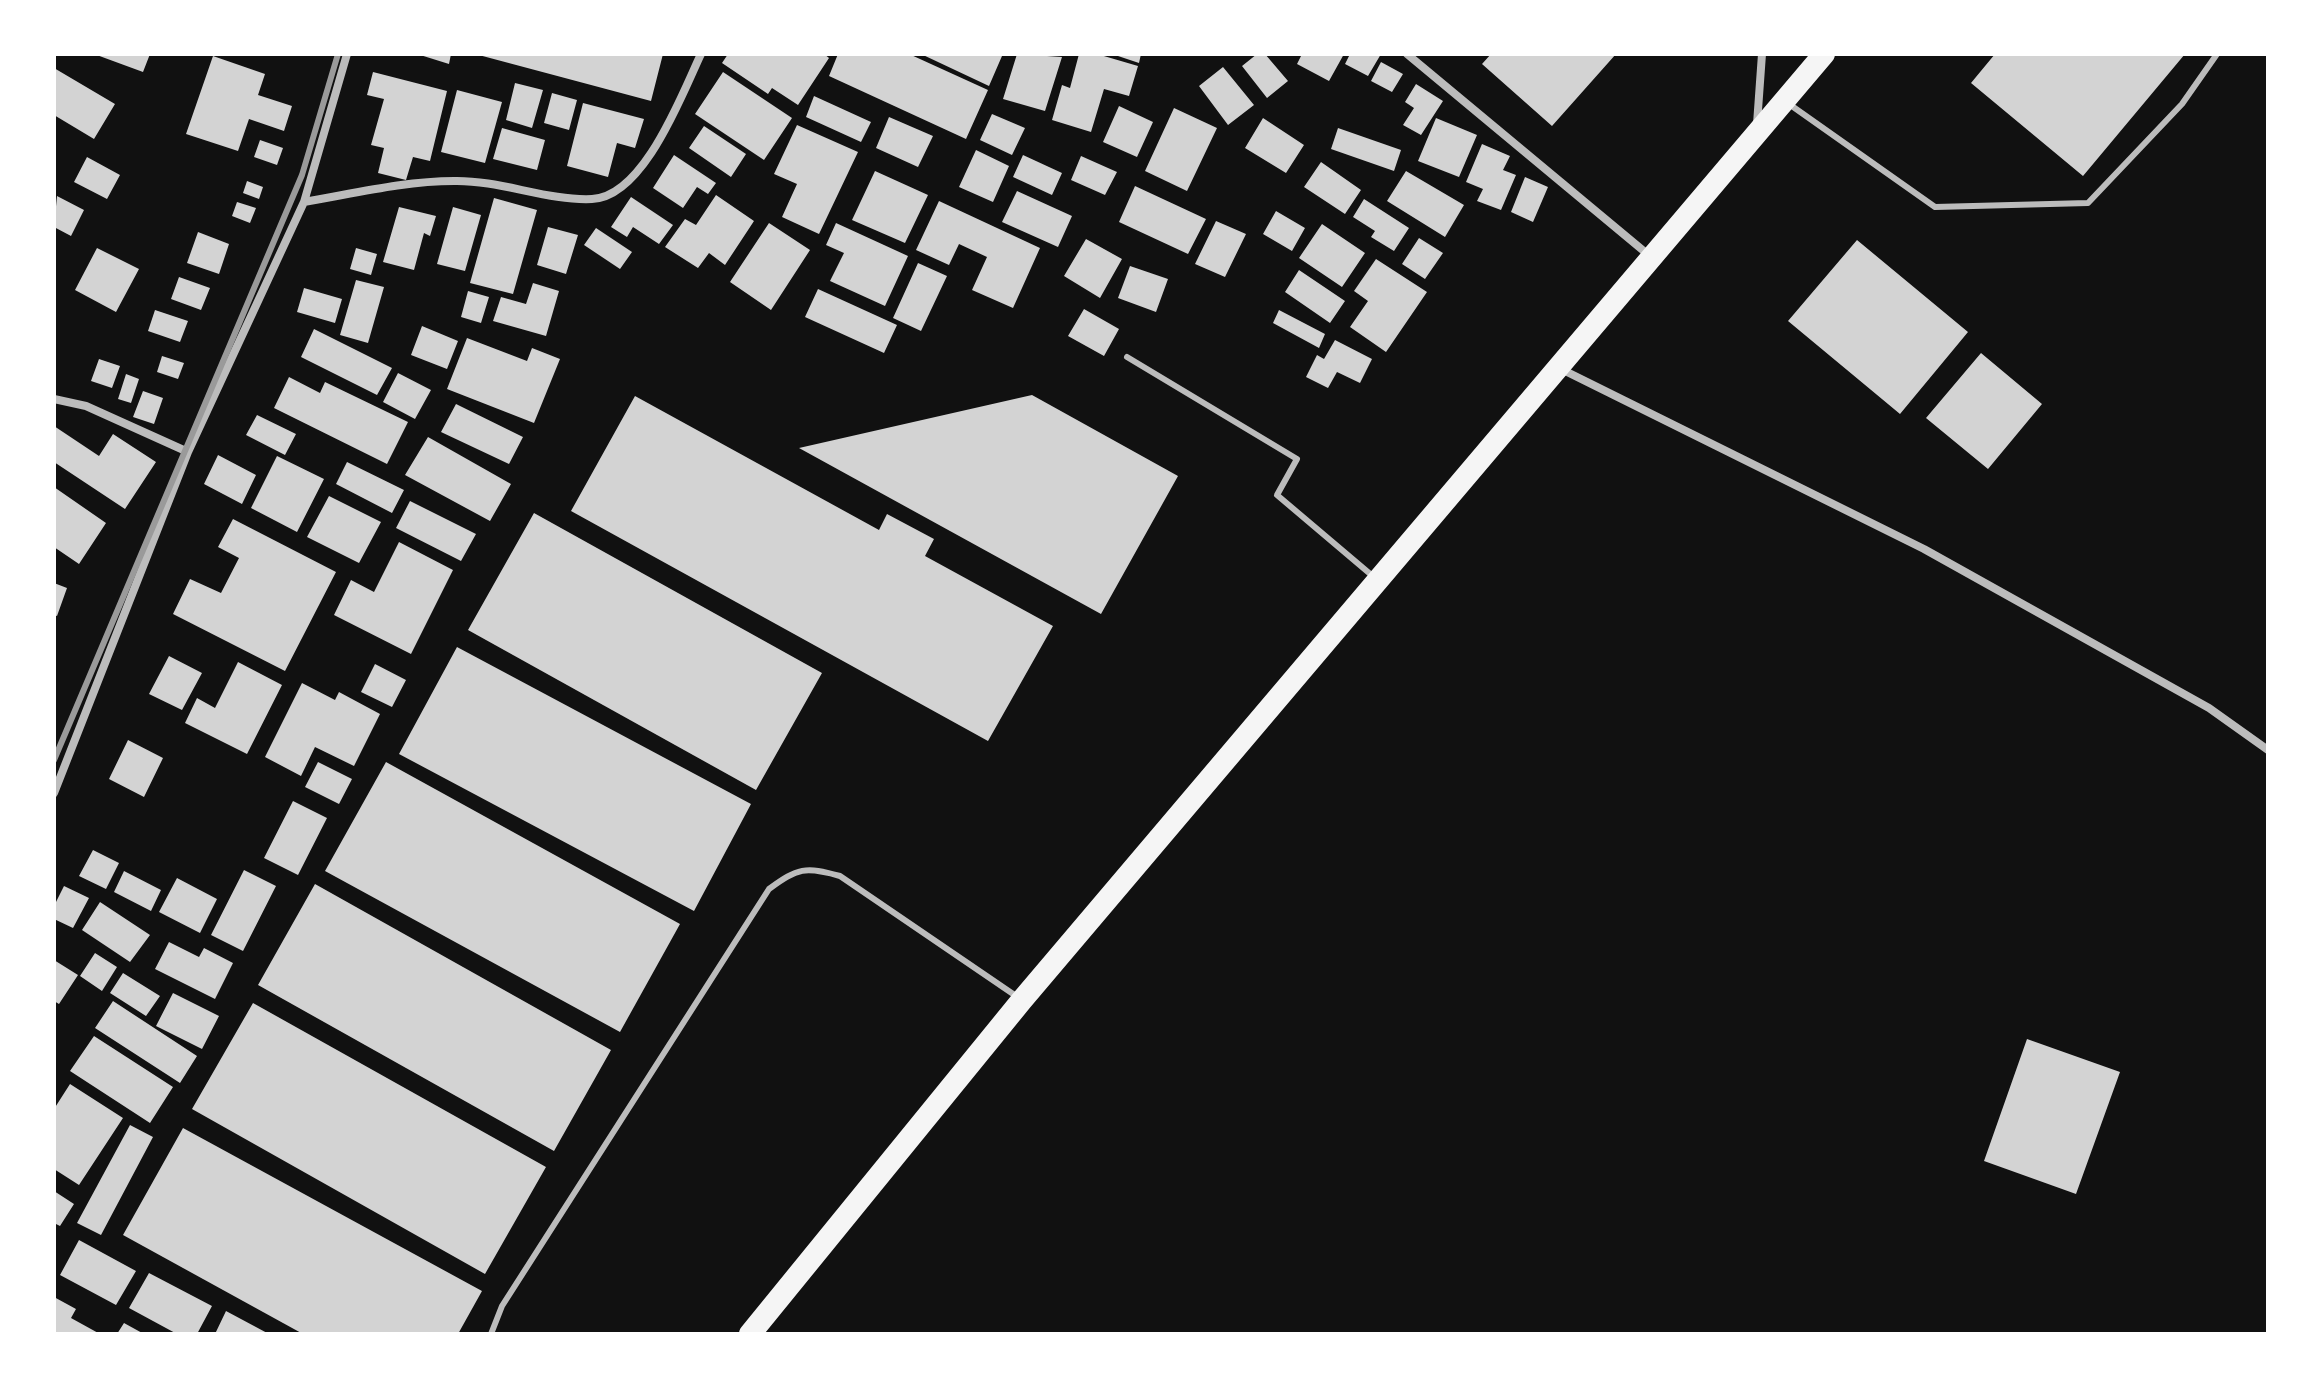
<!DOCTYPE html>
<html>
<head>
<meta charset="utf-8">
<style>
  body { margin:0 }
  #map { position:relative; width:2322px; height:1388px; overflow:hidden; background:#111; font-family:Merriweather,serif }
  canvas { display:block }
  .frame { position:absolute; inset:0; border:56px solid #fff; pointer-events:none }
</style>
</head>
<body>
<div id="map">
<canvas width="2322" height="1388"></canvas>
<div class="frame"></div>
</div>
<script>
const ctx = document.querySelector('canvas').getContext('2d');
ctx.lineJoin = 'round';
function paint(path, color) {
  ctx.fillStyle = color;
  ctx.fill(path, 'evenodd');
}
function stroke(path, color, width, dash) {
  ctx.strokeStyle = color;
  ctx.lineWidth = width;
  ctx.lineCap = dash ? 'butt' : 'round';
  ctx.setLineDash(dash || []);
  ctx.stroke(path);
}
paint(new Path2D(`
  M 94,54 L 150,54 L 143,72 Z
  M 417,54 L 451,54 L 449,64 Z
  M 475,54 L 663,54 L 651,101 Z
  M 728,54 L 824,54 L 829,58 L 798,105 L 772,88 L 768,94 L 722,63 Z
  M 838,54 L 909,54 L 988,90 L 966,139 L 829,76 Z
  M 921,54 L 997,54 L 1002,56 L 989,86 Z
  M 1017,54 L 1062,57 L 1045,111 L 1003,99 Z
  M 1079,54 L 1097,54 L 1138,66 L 1129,96 L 1104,89 L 1091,132 L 1052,120 L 1062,85 L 1070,88 Z
  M 1112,54 L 1141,54 L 1139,63 Z
  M 1257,54 L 1265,54 L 1288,81 L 1267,98 L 1242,66 Z
  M 1302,54 L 1344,54 L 1329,81 L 1297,64 Z
  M 1350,54 L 1381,54 L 1368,76 L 1345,64 Z
  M 1491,54 L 1616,54 L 1552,126 L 1482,64 Z
  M 1995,54 L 2185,54 L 2083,176 L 1971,83 Z
  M 213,56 L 265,74 L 258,95 L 292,106 L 284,131 L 249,119 L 238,151 L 186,134 Z
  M 1381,62 L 1403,74 L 1392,92 L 1371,81 Z
  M 1223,67 L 1254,105 L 1228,125 L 1199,86 Z
  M 54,68 L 115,104 L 94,139 L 54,115 Z
  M 373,72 L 447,91 L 430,161 L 413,157 L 406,180 L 378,173 L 384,148 L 371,145 L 384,99 L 367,95 Z
  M 723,72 L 792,118 L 764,160 L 695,114 Z
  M 515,83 L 543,90 L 532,128 L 506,120 Z
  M 1416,84 L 1443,101 L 1421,135 L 1403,125 L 1414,108 L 1405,102 Z
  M 457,90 L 502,102 L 485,163 L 441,152 Z
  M 552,93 L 577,100 L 569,130 L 544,123 Z
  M 814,96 L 871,122 L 861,142 L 806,117 Z
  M 583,103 L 644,119 L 635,148 L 617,143 L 608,177 L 567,166 Z
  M 1119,106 L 1153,122 L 1137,157 L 1103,142 Z
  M 1174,108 L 1217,128 L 1187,191 L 1145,171 Z
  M 992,114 L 1025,128 L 1012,155 L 980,140 Z
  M 889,117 L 933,136 L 918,167 L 876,148 Z
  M 1263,118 L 1304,145 L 1286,173 L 1245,148 Z
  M 1436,118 L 1477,135 L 1459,177 L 1418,161 Z
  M 797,125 L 858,152 L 819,234 L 782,217 L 797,184 L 774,174 Z
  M 704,126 L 746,154 L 731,177 L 689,148 Z
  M 502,128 L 545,140 L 537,170 L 493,159 Z
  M 1338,128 L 1401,150 L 1394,171 L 1331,149 Z
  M 260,140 L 283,148 L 277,165 L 254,157 Z
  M 1482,144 L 1510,156 L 1503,170 L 1516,175 L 1501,210 L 1477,201 L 1483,189 L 1466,182 Z
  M 976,150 L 1009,166 L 993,202 L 959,187 Z
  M 674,155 L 716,183 L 708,194 L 697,187 L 683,208 L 653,188 Z
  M 1023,155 L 1062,173 L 1052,195 L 1013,177 Z
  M 1081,156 L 1117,172 L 1105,195 L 1071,180 Z
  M 87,157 L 120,175 L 107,199 L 74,182 Z
  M 1321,162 L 1361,190 L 1345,214 L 1304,187 Z
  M 875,171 L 928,195 L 905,243 L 852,220 Z
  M 1406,171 L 1464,205 L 1445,237 L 1387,201 Z
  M 1525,177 L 1548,187 L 1533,222 L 1511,212 Z
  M 247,181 L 263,187 L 259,199 L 243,193 Z
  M 1135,186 L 1206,219 L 1188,254 L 1119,222 Z
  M 1017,191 L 1072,216 L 1058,247 L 1002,222 Z
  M 716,195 L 754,221 L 725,265 L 709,253 L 698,268 L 665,247 L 685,219 L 696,225 Z
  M 57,196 L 84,210 L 71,236 L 54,227 Z
  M 631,197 L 673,225 L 659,244 L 633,227 L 627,237 L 611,227 Z
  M 494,198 L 537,210 L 513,294 L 470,283 Z
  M 1364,199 L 1409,228 L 1394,251 L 1371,237 L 1375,231 L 1353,217 Z
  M 939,201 L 1040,248 L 1013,308 L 972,290 L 987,257 L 959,244 L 949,265 L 916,250 Z
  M 237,202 L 256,208 L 250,223 L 232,216 Z
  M 399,207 L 436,216 L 430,236 L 424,233 L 414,270 L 383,262 Z
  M 453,207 L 481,215 L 465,271 L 437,264 Z
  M 1276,211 L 1305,228 L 1292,251 L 1263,234 Z
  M 1216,221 L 1246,234 L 1225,277 L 1195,264 Z
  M 769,223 L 810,250 L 771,310 L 730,282 Z
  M 836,223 L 908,256 L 885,306 L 830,281 L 844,253 L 826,245 Z
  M 1322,224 L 1365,253 L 1342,287 L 1299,258 Z
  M 548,227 L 578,235 L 566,274 L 537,265 Z
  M 596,228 L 632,252 L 620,269 L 584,245 Z
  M 198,232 L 229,244 L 219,274 L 187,263 Z
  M 1419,238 L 1443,253 L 1425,279 L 1402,264 Z
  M 1086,239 L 1122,259 L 1100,298 L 1064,276 Z
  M 1857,240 L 1968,332 L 1900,414 L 1788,321 Z
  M 97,248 L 139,269 L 116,312 L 75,290 Z
  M 356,248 L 377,254 L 371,275 L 350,269 Z
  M 1376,259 L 1427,292 L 1386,352 L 1350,327 L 1368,301 L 1354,291 Z
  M 918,263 L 947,276 L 921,331 L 893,318 Z
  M 1130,266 L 1168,279 L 1156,312 L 1118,298 Z
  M 1299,270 L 1345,301 L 1330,323 L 1285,292 Z
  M 179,277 L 210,288 L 201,310 L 171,299 Z
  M 356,280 L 384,287 L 368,343 L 340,335 Z
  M 533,283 L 559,291 L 546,336 L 493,321 L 501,297 L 526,304 Z
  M 304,288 L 342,299 L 335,323 L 297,312 Z
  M 818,289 L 897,325 L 884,353 L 805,317 Z
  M 468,291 L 489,297 L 481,323 L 461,317 Z
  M 1084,309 L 1119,329 L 1104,356 L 1068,336 Z
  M 155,310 L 188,321 L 180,342 L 148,331 Z
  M 1279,310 L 1325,334 L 1319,348 L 1273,323 Z
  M 422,326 L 458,341 L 447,369 L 411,355 Z
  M 314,329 L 392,368 L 377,395 L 301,357 Z
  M 467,338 L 527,361 L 532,348 L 560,359 L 534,423 L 447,389 Z
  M 1335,340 L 1372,359 L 1360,383 L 1337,372 L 1328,388 L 1306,377 L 1317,355 L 1324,359 Z
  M 1981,353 L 2042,404 L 1988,469 L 1926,418 Z
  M 162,356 L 184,363 L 178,379 L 157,372 Z
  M 99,359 L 120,366 L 112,388 L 91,381 Z
  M 398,373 L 431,390 L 415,419 L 383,402 Z
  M 126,374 L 139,379 L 131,403 L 118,399 Z
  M 289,377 L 320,393 L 325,382 L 408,422 L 387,464 L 274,408 Z
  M 143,391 L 163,398 L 154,424 L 133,417 Z
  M 1032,395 L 1178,476 L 1101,614 L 799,448 Z
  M 635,396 L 879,530 L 887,514 L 934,539 L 925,556 L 1053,626 L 988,741 L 571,511 Z
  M 456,404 L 523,437 L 509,464 L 441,432 Z
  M 257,415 L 296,434 L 285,455 L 246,435 Z
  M 54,426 L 99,456 L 113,434 L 156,462 L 125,509 L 54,462 Z
  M 428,437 L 511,484 L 490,521 L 405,475 Z
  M 218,455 L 256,475 L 242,504 L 204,484 Z
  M 277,456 L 324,479 L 297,532 L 251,508 Z
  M 347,462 L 404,490 L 392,513 L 336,484 Z
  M 54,487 L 106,523 L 79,564 L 54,547 Z
  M 329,496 L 381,522 L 359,563 L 307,537 Z
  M 410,501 L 476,534 L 461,561 L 396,528 Z
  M 534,513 L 822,673 L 756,790 L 468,630 Z
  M 233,519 L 336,572 L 285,671 L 173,614 L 190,579 L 221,593 L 239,558 L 218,547 Z
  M 399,542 L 453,570 L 411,654 L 334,615 L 351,580 L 374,592 Z
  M 54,583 L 67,588 L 57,616 L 54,615 Z
  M 457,647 L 751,804 L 694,911 L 399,754 Z
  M 169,656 L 202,673 L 182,710 L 149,694 Z
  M 238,662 L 282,685 L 247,754 L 185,723 L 197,698 L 215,708 Z
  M 375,664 L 406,680 L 392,707 L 361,692 Z
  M 302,683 L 335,700 L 339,692 L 380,714 L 354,766 L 315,747 L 301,776 L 265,757 Z
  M 128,740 L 163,758 L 144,797 L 109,779 Z
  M 318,762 L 352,779 L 339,804 L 305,787 Z
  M 386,762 L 680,924 L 620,1032 L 325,871 Z
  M 293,801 L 327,818 L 298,875 L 264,858 Z
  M 93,850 L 119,863 L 106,889 L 79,876 Z
  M 244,870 L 276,886 L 243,951 L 211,935 Z
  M 124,871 L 161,890 L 151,911 L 114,892 Z
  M 177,878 L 217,899 L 200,933 L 159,912 Z
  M 315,884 L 611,1050 L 554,1151 L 258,985 Z
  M 64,886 L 89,898 L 73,928 L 54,919 L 54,906 Z
  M 100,902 L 150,935 L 130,962 L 82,930 Z
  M 169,942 L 199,957 L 204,948 L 233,963 L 215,999 L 155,969 Z
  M 95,953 L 117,967 L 102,991 L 80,976 Z
  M 54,960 L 78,975 L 59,1004 L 54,1001 Z
  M 123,973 L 160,996 L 146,1016 L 110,993 Z
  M 173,993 L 219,1016 L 202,1049 L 156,1026 Z
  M 113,1001 L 197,1056 L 180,1083 L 95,1028 Z
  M 253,1003 L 546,1167 L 485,1274 L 192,1109 Z
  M 94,1036 L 173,1087 L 150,1123 L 70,1071 Z
  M 2027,1039 L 2120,1072 L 2076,1194 L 1984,1161 Z
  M 70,1084 L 123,1118 L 79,1185 L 54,1169 L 54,1109 Z
  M 130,1125 L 153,1137 L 101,1235 L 77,1223 Z
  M 183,1128 L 482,1291 L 458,1334 L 303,1334 L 123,1235 Z
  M 54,1191 L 74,1204 L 60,1226 L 54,1223 Z
  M 79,1240 L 136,1271 L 116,1305 L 60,1275 Z
  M 149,1273 L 212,1306 L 197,1334 L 177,1334 L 129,1308 Z
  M 54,1297 L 76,1309 L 71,1318 L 100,1334 L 54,1334 Z
  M 226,1311 L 269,1334 L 215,1334 Z
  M 124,1323 L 144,1334 L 117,1334 Z`), '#d3d3d3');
stroke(new Path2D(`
  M 1789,104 L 1935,207 L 2088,203 L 2182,104 L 2217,54
  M 1127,357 L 1297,459 L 1277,495 L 1375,578
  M 491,1334 L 502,1306 L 769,889 C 798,868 805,866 840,876 L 1019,998`), '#bcbcbc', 6);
stroke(new Path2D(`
  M 1407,54 L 1651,257
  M 1757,124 L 1762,54
  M 304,202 L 347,54
  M 1559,368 L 1924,549 L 2209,708 L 2268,750
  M 54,399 L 86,406 L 188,452
  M 54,793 L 188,452 L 304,202 C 352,194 404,181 454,181 C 500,180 547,201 592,199 C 644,197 682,94 701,54`), '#bcbcbc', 8);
stroke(new Path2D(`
  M 750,1334 L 1022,1000 L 1824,54`), '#f5f5f5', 22);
stroke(new Path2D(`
  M 54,760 L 302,175 L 338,54`), '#9a9a9a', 6);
</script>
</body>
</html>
